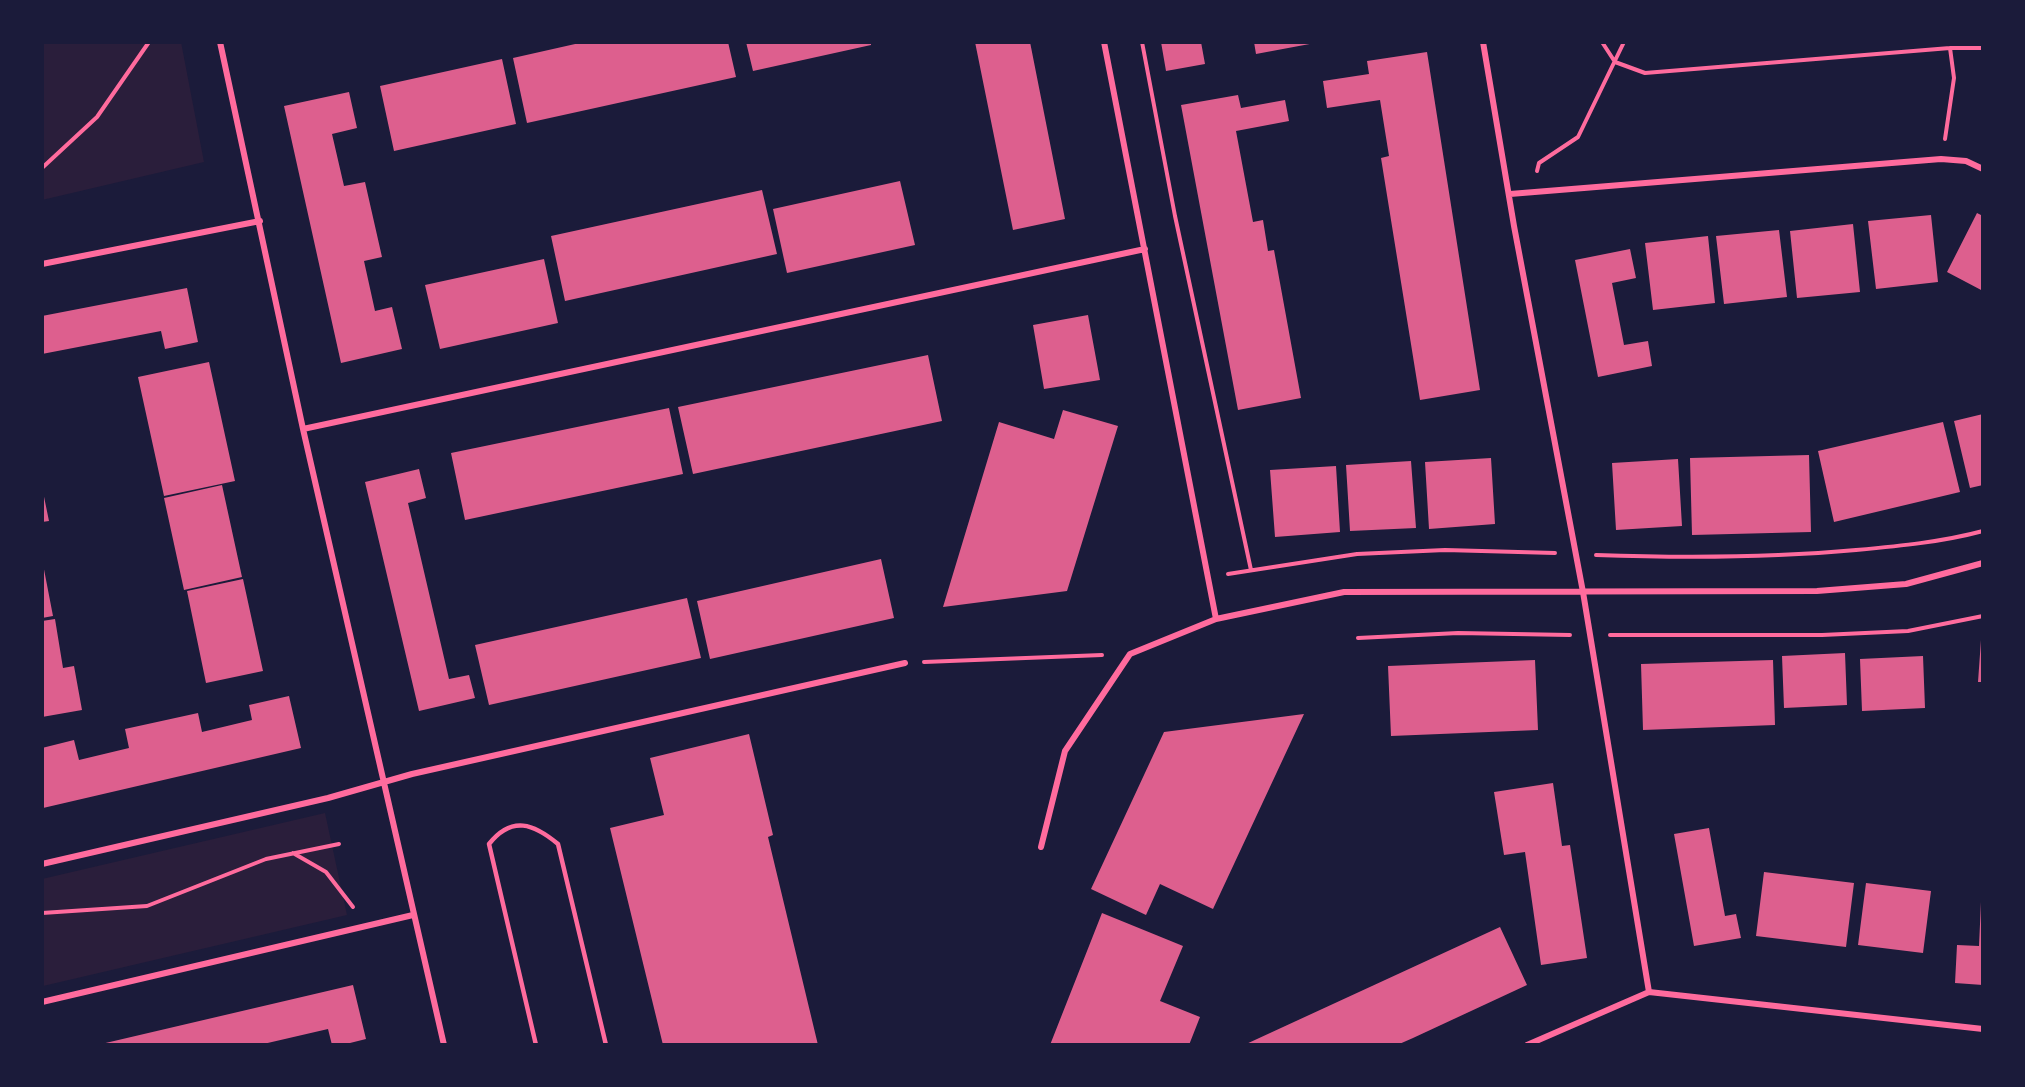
<!DOCTYPE html>
<html>
<head>
<meta charset="utf-8">
<style>
  body { margin:0 }
  #map { position:relative; width:2025px; height:1087px; overflow:hidden; background:#1b1b3a; font-family:Roboto,sans-serif }
  canvas { display:block }
  .frame { position:absolute; inset:0; border:44px solid #1b1b3a; pointer-events:none }
</style>
</head>
<body>
<div id="map">
<canvas width="2025" height="1087"></canvas>
<div class="frame"></div>
</div>
<script>
const ctx = document.querySelector('canvas').getContext('2d');
ctx.lineJoin = 'round';
function paint(path, color) {
  ctx.fillStyle = color;
  ctx.fill(path, 'evenodd');
}
function stroke(path, color, width, dash) {
  ctx.strokeStyle = color;
  ctx.lineWidth = width;
  ctx.lineCap = dash ? 'butt' : 'round';
  ctx.setLineDash(dash || []);
  ctx.stroke(path);
}
paint(new Path2D(`
  M 42,42 L 181,42 L 204,162 L 42,200 Z
  M 325,813 L 347,915 L 43,986 L 42,879 Z`), '#2a1e3b');
paint(new Path2D(`
  M 584,42 L 728,42 L 736,77 L 527,123 L 513,58 Z
  M 746,42 L 871,42 L 871,45 L 753,71 Z
  M 975,42 L 1030,42 L 1065,219 L 1013,230 Z
  M 1161,42 L 1201,42 L 1205,64 L 1166,71 Z
  M 1254,42 L 1315,42 L 1315,43 L 1256,54 Z
  M 1427,52 L 1480,390 L 1420,400 L 1381,158 L 1389,156 L 1380,100 L 1327,108 L 1323,81 L 1369,74 L 1367,61 Z
  M 502,59 L 516,124 L 394,151 L 380,86 Z
  M 349,92 L 357,128 L 332,134 L 344,186 L 365,182 L 382,257 L 364,261 L 375,311 L 392,307 L 402,349 L 341,363 L 284,106 Z
  M 1238,95 L 1241,108 L 1285,100 L 1289,121 L 1236,131 L 1253,222 L 1263,220 L 1268,251 L 1274,250 L 1301,398 L 1238,410 L 1181,105 Z
  M 900,181 L 915,245 L 787,273 L 773,209 Z
  M 762,190 L 777,254 L 565,301 L 551,236 Z
  M 1977,213 L 1983,216 L 1983,291 L 1947,272 Z
  M 1931,215 L 1938,282 L 1876,289 L 1868,221 Z
  M 1853,224 L 1860,292 L 1797,298 L 1790,231 Z
  M 1779,230 L 1787,297 L 1724,304 L 1716,236 Z
  M 1708,236 L 1715,303 L 1653,310 L 1645,243 Z
  M 1630,249 L 1636,278 L 1612,283 L 1624,345 L 1648,341 L 1652,366 L 1598,377 L 1575,260 Z
  M 544,259 L 558,323 L 440,349 L 425,285 Z
  M 187,288 L 198,342 L 165,349 L 161,331 L 42,354 L 42,316 Z
  M 1088,315 L 1100,380 L 1044,389 L 1033,325 Z
  M 928,355 L 942,421 L 693,474 L 678,407 Z
  M 209,362 L 235,481 L 164,496 L 138,377 Z
  M 669,408 L 683,474 L 465,520 L 451,453 Z
  M 1063,410 L 1118,426 L 1067,591 L 943,607 L 999,422 L 1054,439 Z
  M 1983,414 L 1983,485 L 1970,488 L 1954,421 Z
  M 1943,422 L 1960,492 L 1834,522 L 1818,451 Z
  M 1809,455 L 1811,532 L 1692,535 L 1690,458 Z
  M 1491,458 L 1495,524 L 1429,529 L 1425,462 Z
  M 1678,459 L 1682,526 L 1616,530 L 1612,463 Z
  M 1411,461 L 1416,528 L 1350,531 L 1346,465 Z
  M 1336,466 L 1340,532 L 1275,537 L 1270,470 Z
  M 419,469 L 426,498 L 408,503 L 449,679 L 469,675 L 475,698 L 419,711 L 365,482 Z
  M 222,485 L 242,577 L 184,590 L 164,498 Z
  M 42,487 L 49,521 L 42,522 Z
  M 42,559 L 53,616 L 42,618 Z
  M 881,559 L 894,618 L 710,659 L 697,601 Z
  M 243,579 L 263,671 L 206,683 L 187,591 Z
  M 687,598 L 701,658 L 489,705 L 475,645 Z
  M 55,619 L 63,668 L 74,666 L 82,710 L 42,717 L 42,621 Z
  M 1981,640 L 1983,640 L 1983,682 L 1978,682 Z
  M 1845,653 L 1847,705 L 1784,708 L 1782,656 Z
  M 1923,656 L 1925,708 L 1862,711 L 1860,659 Z
  M 1535,660 L 1538,730 L 1391,736 L 1388,666 Z
  M 1773,660 L 1775,725 L 1643,730 L 1641,664 Z
  M 289,696 L 301,748 L 43,808 L 42,748 L 74,740 L 79,760 L 129,748 L 125,729 L 198,713 L 202,732 L 252,720 L 249,705 Z
  M 1304,714 L 1213,909 L 1160,884 L 1146,915 L 1091,889 L 1164,732 Z
  M 749,734 L 773,835 L 768,837 L 818,1045 L 663,1045 L 610,828 L 664,815 L 650,758 Z
  M 1553,783 L 1562,846 L 1570,845 L 1587,958 L 1541,965 L 1525,852 L 1504,855 L 1494,792 Z
  M 1709,828 L 1725,916 L 1736,914 L 1741,938 L 1694,946 L 1674,834 Z
  M 1764,872 L 1854,883 L 1846,947 L 1756,936 Z
  M 1866,883 L 1931,891 L 1923,953 L 1858,945 Z
  M 1981,902 L 1983,985 L 1955,983 L 1957,945 L 1979,946 Z
  M 1102,913 L 1183,946 L 1160,1001 L 1200,1017 L 1189,1045 L 1050,1045 Z
  M 1500,927 L 1527,985 L 1413,1038 L 1397,1045 L 1244,1045 Z
  M 353,985 L 366,1039 L 342,1045 L 332,1045 L 328,1029 L 259,1045 L 97,1045 Z`), '#dd5f8e');
stroke(new Path2D(`
  M 1142,42 L 1175,216 L 1251,570
  M 1602,42 L 1615,62 L 1645,73 L 1950,48 L 1983,48
  M 1945,139 L 1954,78 L 1950,48
  M 42,168 L 97,117 L 149,42
  M 1537,171 L 1539,163 L 1578,137 L 1624,42
  M 1596,555 C 1683,558 1769,558 1856,550 C 1899,546 1942,542 1983,531
  M 1228,574 L 1357,554 L 1445,550 L 1555,553
  M 1610,635 L 1822,635 L 1908,631 L 1983,616
  M 1358,638 L 1458,633 L 1570,635
  M 924,662 L 1102,655
  M 293,853 L 326,872 L 353,907
  M 42,913 L 147,906 L 266,859 L 339,844`), '#ff6b9d', 4);
stroke(new Path2D(`
  M 536,1045 L 489,844 C 512,815 534,824 558,844 L 606,1045`), '#ff6b9d', 4.5);
stroke(new Path2D(`
  M 220,42 L 303,429 L 444,1045
  M 1104,42 L 1216,619
  M 1483,42 L 1514,226 L 1583,592 L 1649,992
  M 1510,194 L 1941,159 L 1966,161 L 1983,169
  M 42,264 L 260,221
  M 303,429 L 1145,249
  M 1041,847 L 1065,751 L 1130,654 L 1216,619 L 1344,592 L 1817,591 L 1906,584 L 1983,563
  M 42,864 L 328,798 L 412,774 L 905,663
  M 42,1002 L 413,915
  M 1527,1045 L 1649,992 L 1983,1029`), '#ff6b9d', 6);
</script>
</body>
</html>
